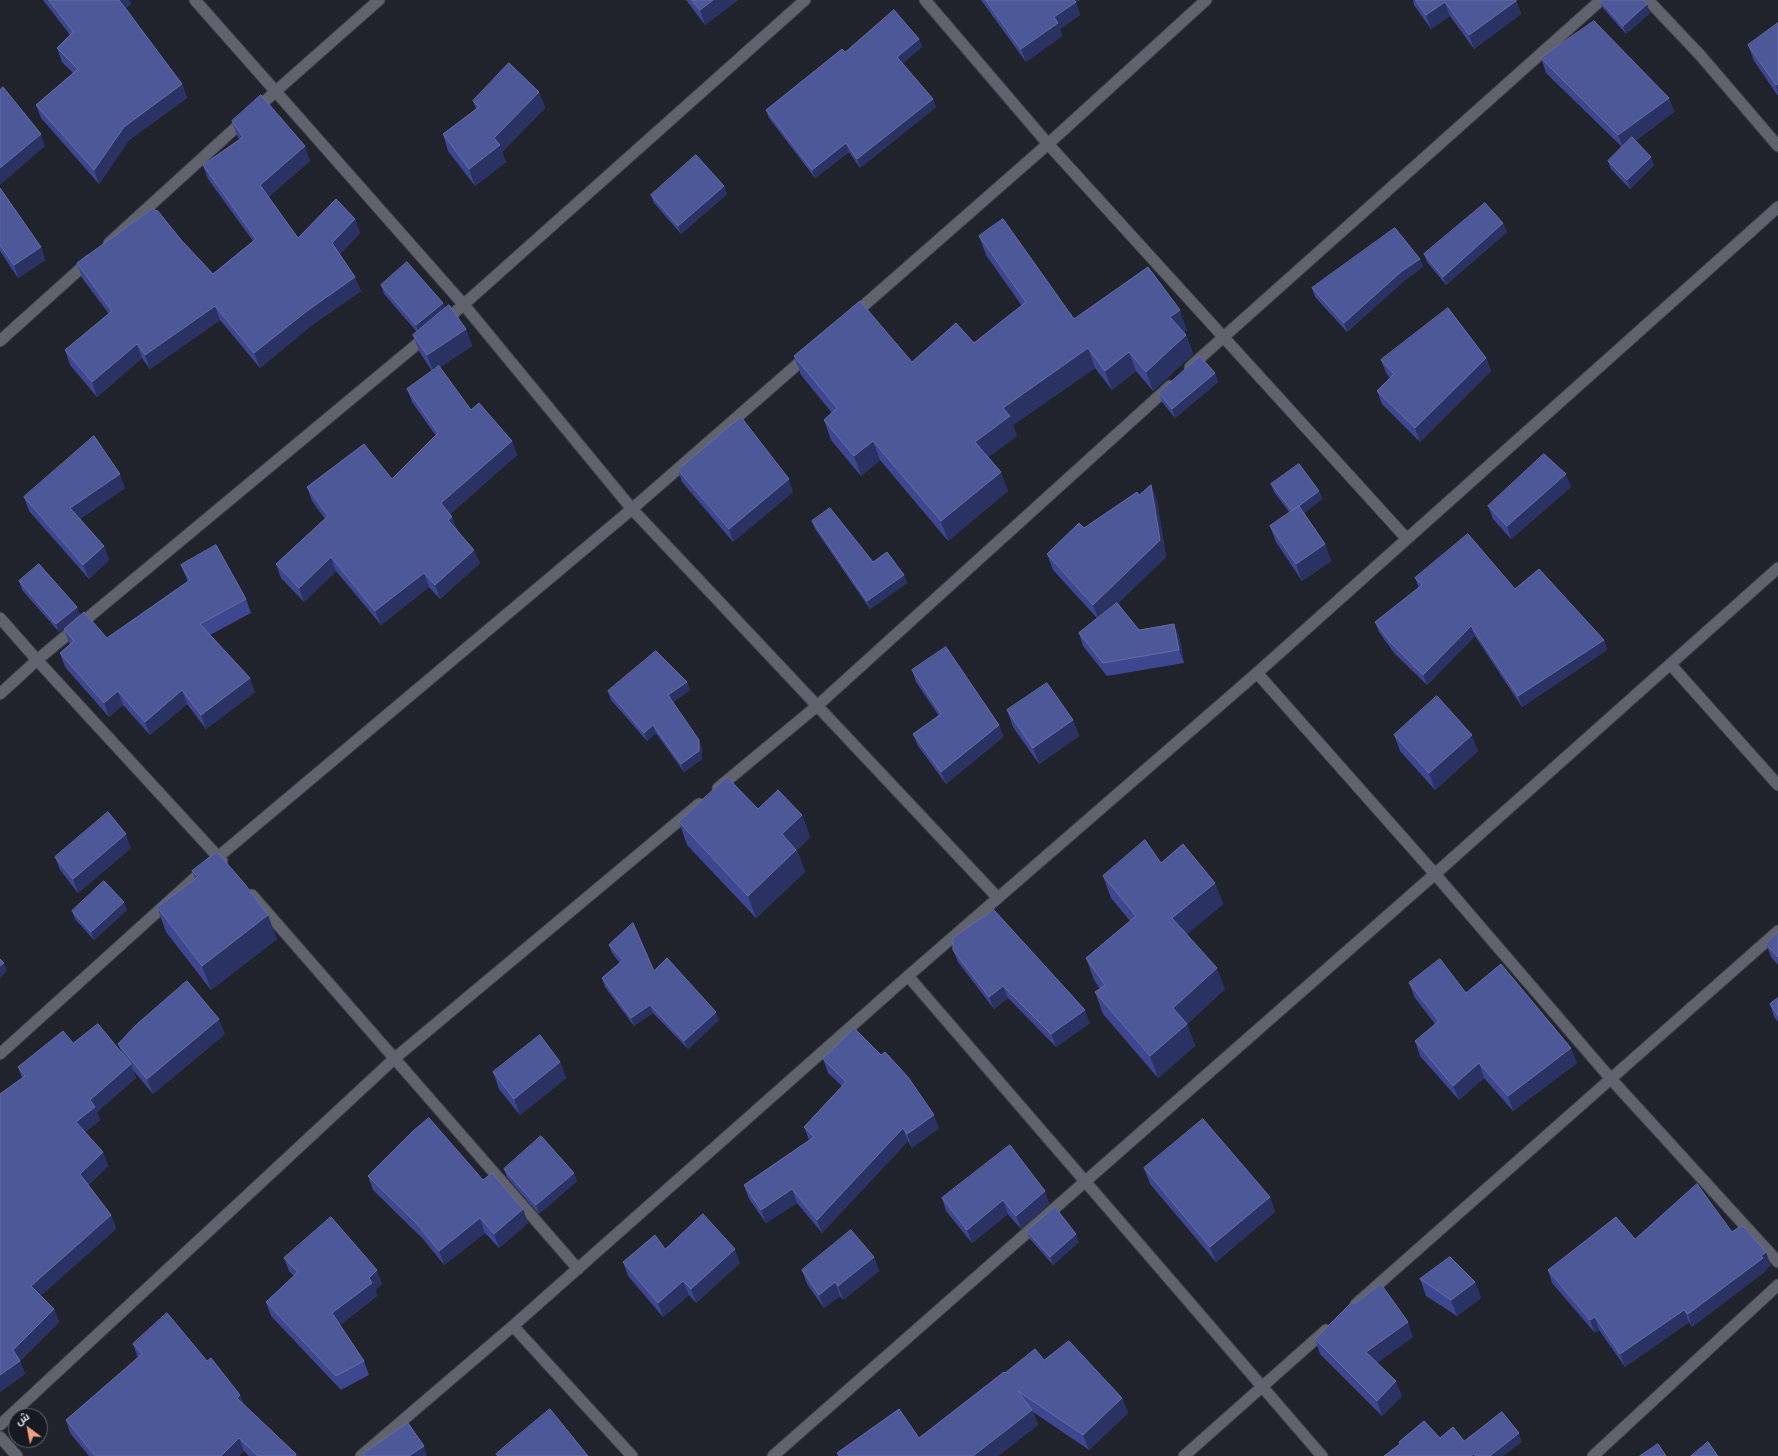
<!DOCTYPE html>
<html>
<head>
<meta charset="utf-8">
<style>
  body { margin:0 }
  #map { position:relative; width:1778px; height:1456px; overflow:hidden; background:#20222c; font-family:"Space Grotesk",Cairo,sans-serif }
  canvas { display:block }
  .north { position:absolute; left:8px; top:1408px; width:40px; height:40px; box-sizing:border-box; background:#161922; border:1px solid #666870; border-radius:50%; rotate:328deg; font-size:11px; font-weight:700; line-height:16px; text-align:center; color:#dddfe5 }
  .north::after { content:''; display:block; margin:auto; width:14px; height:18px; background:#f1a17d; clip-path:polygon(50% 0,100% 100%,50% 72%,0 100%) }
</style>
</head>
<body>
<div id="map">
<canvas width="1778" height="1456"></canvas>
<div class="north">ش</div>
</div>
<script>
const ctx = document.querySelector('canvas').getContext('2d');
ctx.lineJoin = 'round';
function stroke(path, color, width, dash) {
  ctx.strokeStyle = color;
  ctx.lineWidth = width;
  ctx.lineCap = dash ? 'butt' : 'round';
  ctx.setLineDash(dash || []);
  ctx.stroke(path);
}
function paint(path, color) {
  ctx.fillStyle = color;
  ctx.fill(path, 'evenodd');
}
const minor = new Path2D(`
  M 195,0 L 464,305 L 632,509 L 998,898
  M 925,0 L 1048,144 L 1407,539
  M 1648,0 L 1700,55 L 1778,146
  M 109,243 L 276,91 L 379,0
  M 853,315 L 1048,144 L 1206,0
  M 444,322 L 805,0
  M 0,341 L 90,260
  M 1190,367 L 1601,0
  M 0,618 L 37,660 L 222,861
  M 1671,665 L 1778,785
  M 1257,673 L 1435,874 L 1611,1079 L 1778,1262
  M 0,694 L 37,660 L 428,335
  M 718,788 L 817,706 L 1170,386
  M 252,895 L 578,1269
  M 908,976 L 1322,1456
  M 0,1054 L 218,857 L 632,509 L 807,356
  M 1356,1304 L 1778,931
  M 513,1326 L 632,1456
  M 0,1425 L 395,1058 L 699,804
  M 0,1437 L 17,1456
  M 361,1456 L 513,1326 L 908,976 L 1257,673 L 1778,207
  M 773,1456 L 1435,874 L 1778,568
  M 1184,1456 L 1326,1330
  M 1593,1456 L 1778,1285`);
stroke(minor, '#3d3f46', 13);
stroke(minor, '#60636e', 11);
paint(new Path2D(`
  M 43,0 L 129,0 L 131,4 L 126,8 L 182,84 L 187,98 L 129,140 L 99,184 L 41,118 L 36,105 L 73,73 L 62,62 L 57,48 L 70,35 Z
  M 686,0 L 738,0 L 705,25 Z
  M 981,0 L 1080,0 L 1076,3 L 1080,15 L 1060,29 L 1062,36 L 1026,62 Z
  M 1413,0 L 1516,0 L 1521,14 L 1474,49 L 1450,16 L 1431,29 L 1414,5 Z
  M 1600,0 L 1647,4 L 1650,13 L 1626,34 L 1603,8 Z
  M 1778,23 L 1778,96 L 1754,61 L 1748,45 Z
  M 919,39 L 922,47 L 902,63 L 936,107 L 860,168 L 849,152 L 815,178 L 769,118 L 766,110 L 845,52 Z
  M 1541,58 L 1669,98 L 1674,112 L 1635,141 L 1654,165 L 1630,189 L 1611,169 L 1608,161 L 1622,147 L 1546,73 Z
  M 539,92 L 545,108 L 502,152 L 506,162 L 475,186 L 448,151 L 443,134 L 476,109 L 473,101 Z
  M 232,121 L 310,161 L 268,197 L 298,238 L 355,219 L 360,233 L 340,254 L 361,291 L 312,325 L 260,368 L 220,320 L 150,369 L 142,358 L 97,397 L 70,365 L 65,350 L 109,314 L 82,278 L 77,263 L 182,241 L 213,274 L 253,241 L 208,179 L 203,165 L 240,140 L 237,136 Z
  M 724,186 L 727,194 L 681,234 L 654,203 L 651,195 Z
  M 0,188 L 41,247 L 45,260 L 18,278 L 0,251 Z
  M 1503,223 L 1507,232 L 1446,285 L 1427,262 L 1424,254 Z
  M 979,236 L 1074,319 L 1187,330 L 1184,332 L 1186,335 L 1193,354 L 1153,391 L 1136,371 L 1112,390 L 1095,368 L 1013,425 L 1017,436 L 988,457 L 1008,491 L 948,541 L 880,460 L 861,476 L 831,440 L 824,420 L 832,413 L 801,375 L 794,356 L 912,362 L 974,343 L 1022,306 L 986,255 Z
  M 1420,259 L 1423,267 L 1405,280 L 1347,332 L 1315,297 L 1312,288 Z
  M 381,285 L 443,303 L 445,309 L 466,329 L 472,346 L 440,367 L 471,410 L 512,441 L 517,455 L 450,514 L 452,517 L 457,530 L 480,563 L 440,599 L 429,587 L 381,625 L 336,571 L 304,602 L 281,578 L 276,564 L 325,519 L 312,501 L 307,487 L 392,479 L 436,436 L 412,402 L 407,389 L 432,371 L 419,351 L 413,335 L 417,332 L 384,294 Z
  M 1486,358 L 1491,371 L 1420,442 L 1382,404 L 1377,391 L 1390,378 L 1386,373 L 1381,360 Z
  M 1215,373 L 1218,382 L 1175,418 L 1162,402 L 1159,393 Z
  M 678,470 L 793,492 L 733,542 L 682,482 Z
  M 1271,484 L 1319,491 L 1322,499 L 1304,513 L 1325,544 L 1331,561 L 1302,581 L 1276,542 L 1270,526 L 1290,513 L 1274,492 Z
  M 1151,485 L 1157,501 L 1166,557 L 1118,603 L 1139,630 L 1179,636 L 1184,663 L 1107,676 L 1083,646 L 1079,633 L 1097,618 L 1053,570 L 1047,554 L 1084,528 L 1139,495 Z
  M 1571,487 L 1511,539 L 1493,519 L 1488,506 Z
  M 125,488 L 80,519 L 104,546 L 109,560 L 89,579 L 29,511 L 24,497 Z
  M 812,521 L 873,562 L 904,575 L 907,583 L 870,609 L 815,529 Z
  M 181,565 L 246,599 L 251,613 L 210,635 L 255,692 L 206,729 L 187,704 L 150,735 L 123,705 L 109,717 L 65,667 L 60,653 L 70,644 L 69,643 L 64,629 L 107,638 L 188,582 Z
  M 1415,578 L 1515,589 L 1604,640 L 1607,650 L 1522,707 L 1475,636 L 1427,685 L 1394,653 L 1379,632 L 1375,622 L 1419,588 Z
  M 19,581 L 77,607 L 80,615 L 59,632 L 22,590 Z
  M 912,670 L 999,725 L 1003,737 L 946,784 L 918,746 L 913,734 L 939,716 L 916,682 Z
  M 687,682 L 690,690 L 673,702 L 702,748 L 702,759 L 684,772 L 656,733 L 647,741 L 611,700 L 608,691 Z
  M 1007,710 L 1073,720 L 1079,736 L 1039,764 L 1013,727 Z
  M 1394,735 L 1478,751 L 1435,790 L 1400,751 Z
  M 758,809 L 802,815 L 810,837 L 797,850 L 805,872 L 756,918 L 687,845 L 679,822 Z
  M 131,848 L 78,893 L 60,870 L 55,857 Z
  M 1161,863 L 1215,883 L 1223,904 L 1187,934 L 1225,989 L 1187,1024 L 1195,1046 L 1158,1078 L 1103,1014 L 1095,992 L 1100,989 L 1094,980 L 1086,958 L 1130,921 L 1111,898 L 1103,876 Z
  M 192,871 L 277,939 L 211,990 L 166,932 L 157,907 L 195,879 Z
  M 127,910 L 94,940 L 75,919 L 72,911 Z
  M 1778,932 L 1778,965 L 1771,957 L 1766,944 Z
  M 609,945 L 654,971 L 719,1020 L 688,1049 L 653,1013 L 634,1026 L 605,987 L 602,978 L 620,963 L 612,953 Z
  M 953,950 L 1090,1023 L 1056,1047 L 1008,998 L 994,1009 L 958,962 Z
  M 1409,983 L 1466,993 L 1577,1063 L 1513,1111 L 1484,1078 L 1459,1100 L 1420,1056 L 1415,1041 L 1435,1024 L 1415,998 Z
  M 1778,998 L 1778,1022 L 1774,1017 L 1770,1004 Z
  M 225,1034 L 153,1094 L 133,1070 L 136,1078 L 97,1112 L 100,1120 L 85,1132 L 103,1152 L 108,1166 L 88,1185 L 111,1215 L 116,1229 L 40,1296 L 54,1309 L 59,1322 L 20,1361 L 25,1374 L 0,1392 L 22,1078 L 18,1067 L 73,1043 L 122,1053 L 118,1044 Z
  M 823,1059 L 939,1128 L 912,1148 L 908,1141 L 822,1233 L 797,1203 L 766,1223 L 749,1199 L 744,1185 L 809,1140 L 804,1127 L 842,1086 L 828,1073 Z
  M 560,1062 L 566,1078 L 520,1115 L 499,1089 L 493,1072 Z
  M 1144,1168 L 1270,1197 L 1275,1212 L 1216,1262 L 1150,1184 Z
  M 504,1169 L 577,1181 L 539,1214 L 507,1177 Z
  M 368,1176 L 483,1180 L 528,1223 L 499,1248 L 485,1233 L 444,1265 L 423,1239 L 373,1190 Z
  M 1045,1191 L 1049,1204 L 1021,1229 L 1008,1214 L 972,1243 L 946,1211 L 942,1198 Z
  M 1027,1231 L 1079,1242 L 1053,1265 L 1030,1239 Z
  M 1732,1232 L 1771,1265 L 1767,1268 L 1767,1270 L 1692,1327 L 1689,1322 L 1625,1367 L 1599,1330 L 1595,1333 L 1552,1283 L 1548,1270 L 1635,1239 Z
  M 665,1249 L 740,1263 L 696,1303 L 689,1295 L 663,1317 L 628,1276 L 623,1262 Z
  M 874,1257 L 879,1271 L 843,1300 L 840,1296 L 824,1308 L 807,1284 L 802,1270 Z
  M 284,1258 L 382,1284 L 375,1290 L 377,1296 L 340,1325 L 364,1361 L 369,1375 L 341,1390 L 271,1316 L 266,1302 L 294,1276 L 289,1271 Z
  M 1420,1279 L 1475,1282 L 1481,1298 L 1457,1316 L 1426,1296 Z
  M 1354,1304 L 1413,1337 L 1377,1362 L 1402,1396 L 1382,1416 L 1320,1354 L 1315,1339 Z
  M 133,1344 L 207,1361 L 240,1395 L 244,1405 L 296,1454 L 297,1456 L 249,1456 L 244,1451 L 239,1456 L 89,1456 L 70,1433 L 66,1420 L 138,1358 Z
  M 1044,1360 L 1122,1398 L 1128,1413 L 1089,1450 L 1033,1412 L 1038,1425 L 998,1456 L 838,1456 L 837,1453 L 919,1438 L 1005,1373 Z`), '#3c4790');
paint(new Path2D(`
  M 119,0 L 129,0 L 131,4 L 123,11 Z
  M 713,0 L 738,0 L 705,25 L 700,10 Z
  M 1072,0 L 1080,0 L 1076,3 L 1080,15 L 1060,29 L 1062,36 L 1026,62 L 1021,49 Z
  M 1516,1 L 1521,14 L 1474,49 L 1469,35 Z
  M 1445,2 L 1450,16 L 1431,29 L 1426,15 Z
  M 1647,4 L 1650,13 L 1626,34 L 1623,26 Z
  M 919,39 L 922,47 L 900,66 L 897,57 Z
  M 182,84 L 187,98 L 129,140 L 99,184 L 94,170 L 124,127 Z
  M 1778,84 L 1778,92 L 1776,85 Z
  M 539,92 L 545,108 L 502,152 L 506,162 L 475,186 L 469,169 L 494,138 Z
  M 1669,98 L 1674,112 L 1624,149 L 1618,135 Z
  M 933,99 L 936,107 L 860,168 L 857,159 Z
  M 41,134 L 45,146 L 0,185 L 0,168 Z
  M 846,143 L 849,152 L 815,178 L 812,170 Z
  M 305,146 L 310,161 L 265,199 L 260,185 Z
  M 1651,157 L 1654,165 L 1630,189 L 1627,180 Z
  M 724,186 L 727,194 L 681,234 L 678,226 Z
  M 355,219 L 360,233 L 337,257 L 332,243 Z
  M 1503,223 L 1507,232 L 1446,285 L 1443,277 Z
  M 41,247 L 45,260 L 18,278 L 14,265 Z
  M 1420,259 L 1423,267 L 1405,280 L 1347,332 L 1344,323 L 1402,271 Z
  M 355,277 L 361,291 L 312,325 L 260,368 L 254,353 L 307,311 Z
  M 443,303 L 446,311 L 419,334 L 416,325 Z
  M 215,306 L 220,320 L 150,369 L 145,355 Z
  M 1180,310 L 1187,330 L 1178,337 L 1170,317 Z
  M 466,329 L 472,346 L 433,372 L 427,355 Z
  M 1186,335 L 1193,354 L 1153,391 L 1146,372 Z
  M 137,344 L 142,358 L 97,397 L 92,382 Z
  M 1088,348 L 1095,368 L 1013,425 L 1017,436 L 983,461 L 975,442 L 1003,408 Z
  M 1129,352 L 1136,371 L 1112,390 L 1105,371 Z
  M 1486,358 L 1491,371 L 1420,442 L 1415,428 Z
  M 1215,373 L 1218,382 L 1175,418 L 1172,409 Z
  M 512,441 L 517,455 L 446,517 L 441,503 Z
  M 873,441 L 880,460 L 861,476 L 854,456 Z
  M 1001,472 L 1008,491 L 948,541 L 941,521 Z
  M 120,474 L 125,488 L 75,522 L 70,508 Z
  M 1566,474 L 1571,487 L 1511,539 L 1507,526 Z
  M 789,479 L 793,492 L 733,542 L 729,529 Z
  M 1151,485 L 1157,501 L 1166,557 L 1099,621 L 1093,605 Z
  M 1319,491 L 1322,499 L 1295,520 L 1292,511 Z
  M 452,517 L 457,531 L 448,520 Z
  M 1325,544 L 1331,561 L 1302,581 L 1296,564 Z
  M 104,546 L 109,560 L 89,579 L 83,565 Z
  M 474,550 L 480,563 L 440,599 L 435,585 Z
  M 331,557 L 336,571 L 304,602 L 299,588 Z
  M 424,573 L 429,587 L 381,625 L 375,611 Z
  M 904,575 L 907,583 L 870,609 L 867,601 Z
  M 77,607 L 80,615 L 59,632 L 56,624 Z
  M 1174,624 L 1179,636 L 1184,663 L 1179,650 Z
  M 1471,626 L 1475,636 L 1427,685 L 1423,675 Z
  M 1604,640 L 1607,650 L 1522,707 L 1518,696 Z
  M 250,678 L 255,692 L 206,729 L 201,715 Z
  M 687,682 L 690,690 L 671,703 L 668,695 Z
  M 182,690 L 187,704 L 150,735 L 145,722 Z
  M 118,691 L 123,705 L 109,717 L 104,703 Z
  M 1073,720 L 1079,736 L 1039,764 L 1033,748 Z
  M 653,725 L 656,733 L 647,741 L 644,733 Z
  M 999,725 L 1003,737 L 946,784 L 941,772 Z
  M 1472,735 L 1478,751 L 1435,790 L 1429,773 Z
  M 699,740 L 702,748 L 702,759 L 684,772 L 681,764 Z
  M 802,815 L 810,837 L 797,850 L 805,872 L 756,918 L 748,896 L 782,834 Z
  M 126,834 L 131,848 L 78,893 L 73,879 Z
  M 1215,883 L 1223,904 L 1180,940 L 1172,918 Z
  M 124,902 L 127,910 L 94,940 L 91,932 Z
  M 268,915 L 277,939 L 211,990 L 202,966 Z
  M 4,963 L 7,971 L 0,978 L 0,966 Z
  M 1217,968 L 1225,989 L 1181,1029 L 1173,1008 Z
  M 1003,986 L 1008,998 L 994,1009 L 989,997 Z
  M 650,1005 L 653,1013 L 634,1026 L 631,1018 Z
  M 1085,1010 L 1090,1023 L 1056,1047 L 1051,1034 Z
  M 716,1012 L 719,1020 L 688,1049 L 684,1041 Z
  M 219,1019 L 225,1034 L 153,1094 L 147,1079 Z
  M 1187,1024 L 1195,1046 L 1158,1078 L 1150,1056 Z
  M 1571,1048 L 1577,1063 L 1513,1111 L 1508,1096 Z
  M 560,1062 L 566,1078 L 520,1115 L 514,1099 Z
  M 1479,1063 L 1484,1078 L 1459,1100 L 1453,1086 Z
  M 131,1064 L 136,1078 L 97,1112 L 100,1120 L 81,1135 L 76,1122 L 90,1100 Z
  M 934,1115 L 939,1128 L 912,1148 L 907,1134 Z
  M 903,1128 L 908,1141 L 822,1233 L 817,1220 Z
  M 103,1152 L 108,1166 L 85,1187 L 80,1174 Z
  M 574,1173 L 577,1181 L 539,1214 L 536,1205 Z
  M 792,1189 L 797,1203 L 766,1223 L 761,1210 Z
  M 1045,1191 L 1049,1204 L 1021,1229 L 1016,1216 Z
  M 1270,1197 L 1275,1212 L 1216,1262 L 1210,1247 Z
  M 1003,1200 L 1008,1214 L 972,1243 L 967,1230 Z
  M 523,1209 L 528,1223 L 499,1248 L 494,1234 Z
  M 111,1215 L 116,1229 L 36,1300 L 31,1286 Z
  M 480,1218 L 485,1233 L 444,1265 L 439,1251 Z
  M 1076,1234 L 1079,1242 L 1053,1265 L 1050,1257 Z
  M 735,1249 L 740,1263 L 696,1303 L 691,1289 Z
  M 1766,1252 L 1771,1265 L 1767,1268 L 1767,1270 L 1692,1327 L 1688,1314 Z
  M 874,1257 L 879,1271 L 843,1300 L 838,1286 Z
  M 377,1270 L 382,1284 L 375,1290 L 377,1296 L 337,1327 L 332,1313 Z
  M 683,1281 L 689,1295 L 663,1317 L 658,1303 Z
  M 835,1282 L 840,1296 L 824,1308 L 819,1295 Z
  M 1475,1282 L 1481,1298 L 1457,1316 L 1451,1300 Z
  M 54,1309 L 59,1322 L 20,1361 L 25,1374 L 0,1392 L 0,1375 L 13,1350 Z
  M 1684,1310 L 1689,1322 L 1625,1367 L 1620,1354 Z
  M 1595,1317 L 1599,1330 L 1595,1333 L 1590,1320 Z
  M 1408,1322 L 1413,1337 L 1372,1367 L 1366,1352 Z
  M 1396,1381 L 1402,1396 L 1382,1416 L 1377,1401 Z
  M 240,1395 L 245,1408 L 237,1398 Z
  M 1122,1398 L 1128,1413 L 1089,1450 L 1083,1435 Z
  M 1032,1410 L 1038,1425 L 998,1456 L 973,1456 Z
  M 1519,1433 L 1522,1442 L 1503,1456 L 1490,1456 Z
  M 239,1438 L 244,1451 L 239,1456 L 221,1456 Z
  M 424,1446 L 427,1456 L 409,1456 Z`), '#2a3264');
const building = new Path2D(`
  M 49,0 L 119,0 L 182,84 L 124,127 L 94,170 L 36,105 L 78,69 L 57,48 L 73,32 Z
  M 692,0 L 713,0 L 700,10 Z
  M 986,0 L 1074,0 L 1076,2 L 1054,17 L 1058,23 L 1021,49 Z
  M 1416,0 L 1516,0 L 1516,1 L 1469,35 L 1445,2 L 1426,15 Z
  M 1600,0 L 1644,0 L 1647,4 L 1623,26 Z
  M 894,10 L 919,39 L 897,57 L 933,99 L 857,159 L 846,143 L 812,170 L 766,110 L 842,49 L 845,52 Z
  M 1594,21 L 1669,98 L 1618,135 L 1541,58 Z
  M 1778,23 L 1778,84 L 1776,85 L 1748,45 Z
  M 509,63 L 539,92 L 494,138 L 500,145 L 469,169 L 443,134 L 479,107 L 473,101 Z
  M 3,87 L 41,134 L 0,168 L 0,90 Z
  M 261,95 L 305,146 L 260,185 L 298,238 L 336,199 L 355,219 L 332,243 L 355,277 L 307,311 L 254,353 L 215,306 L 145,355 L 137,344 L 92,382 L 65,350 L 112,311 L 77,263 L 153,208 L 156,211 L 157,210 L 182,241 L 213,274 L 256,239 L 203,165 L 243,137 L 232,121 Z
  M 1632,137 L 1651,157 L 1627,180 L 1608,161 Z
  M 696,155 L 724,186 L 678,226 L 651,195 Z
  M 0,188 L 41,247 L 14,265 L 0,245 Z
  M 1485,203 L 1503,223 L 1443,277 L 1424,254 Z
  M 1003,219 L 1074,319 L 1148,267 L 1180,310 L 1170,317 L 1186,335 L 1146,372 L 1129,352 L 1105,371 L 1088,348 L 1003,408 L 1010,416 L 975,442 L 1001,472 L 941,521 L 873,441 L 854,456 L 824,420 L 837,408 L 794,356 L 860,301 L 912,362 L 956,323 L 974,343 L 1026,302 L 979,236 Z
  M 1395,228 L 1420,259 L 1402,271 L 1344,323 L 1312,288 Z
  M 407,262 L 443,303 L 416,325 L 381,285 Z
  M 449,305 L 466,329 L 427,355 L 413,335 Z
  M 1448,308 L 1486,358 L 1415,428 L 1377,391 L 1394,374 L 1381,360 Z
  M 1200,356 L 1215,373 L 1172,409 L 1159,393 Z
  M 439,366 L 471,410 L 479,403 L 512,441 L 441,503 L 452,517 L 448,520 L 474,550 L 435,585 L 424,573 L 375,611 L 331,557 L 299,588 L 276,564 L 328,516 L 307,487 L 364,444 L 392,479 L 438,433 L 407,389 Z
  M 741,417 L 789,479 L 729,529 L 678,470 Z
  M 94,436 L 120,474 L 70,508 L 104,546 L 83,565 L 24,497 Z
  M 1544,454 L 1566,474 L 1507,526 L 1488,506 Z
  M 1299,464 L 1319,491 L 1292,511 L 1271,484 Z
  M 1151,485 L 1160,540 L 1093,605 L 1047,554 L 1079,523 L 1084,528 L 1137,492 L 1139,495 Z
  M 1299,506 L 1325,544 L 1296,564 L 1270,526 Z
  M 830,508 L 873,562 L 887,552 L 904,575 L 867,601 L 812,521 Z
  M 1468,534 L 1515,589 L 1539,569 L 1604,640 L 1518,696 L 1471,626 L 1423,675 L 1390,642 L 1375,622 L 1422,585 L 1415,578 Z
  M 216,545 L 246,599 L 200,624 L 250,678 L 201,715 L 182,690 L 145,722 L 118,691 L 104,703 L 60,653 L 74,641 L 64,629 L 84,612 L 107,638 L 190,580 L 181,565 Z
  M 39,564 L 77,607 L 56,624 L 19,581 Z
  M 1117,603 L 1139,630 L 1174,624 L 1179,650 L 1103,663 L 1079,633 Z
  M 946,647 L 999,725 L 941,772 L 913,734 L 941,714 L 912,670 Z
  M 656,651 L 687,682 L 668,695 L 699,740 L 699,751 L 681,764 L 653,725 L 644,733 L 608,691 Z
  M 1047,683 L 1073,720 L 1033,748 L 1007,710 Z
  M 1437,696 L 1472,735 L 1429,773 L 1394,735 Z
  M 727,777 L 758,809 L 778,790 L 802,815 L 782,834 L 796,850 L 748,896 L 679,822 Z
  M 108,812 L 126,834 L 73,879 L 55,857 Z
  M 1145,840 L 1161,863 L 1183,844 L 1215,883 L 1172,918 L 1217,968 L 1173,1008 L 1187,1024 L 1150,1056 L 1095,992 L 1105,985 L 1086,958 L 1136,916 L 1103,876 Z
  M 217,852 L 244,883 L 268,915 L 202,966 L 157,907 L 198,877 L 192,871 Z
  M 104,881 L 124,902 L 91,932 L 72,911 Z
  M 994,910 L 1085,1010 L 1051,1034 L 1003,986 L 989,997 L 953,950 L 953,938 Z
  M 633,923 L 654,971 L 667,958 L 716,1012 L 684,1041 L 650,1005 L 631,1018 L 602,978 L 623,960 L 609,945 Z
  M 1778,932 L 1778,957 L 1766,944 Z
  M 0,959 L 4,963 L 0,966 Z
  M 1440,959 L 1466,993 L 1501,964 L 1571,1048 L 1508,1096 L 1479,1063 L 1453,1086 L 1415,1041 L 1439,1021 L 1409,983 Z
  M 187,981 L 219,1019 L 147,1079 L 118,1044 L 136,1025 Z
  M 1778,998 L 1778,1016 L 1770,1004 Z
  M 98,1024 L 131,1064 L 90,1100 L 95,1107 L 76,1122 L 103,1152 L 80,1174 L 111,1215 L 31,1286 L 54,1309 L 13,1350 L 20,1361 L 0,1375 L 0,1094 L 25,1076 L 18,1067 L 63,1031 L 73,1043 Z
  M 854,1028 L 881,1055 L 885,1052 L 908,1077 L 934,1115 L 907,1134 L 903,1128 L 817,1220 L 792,1189 L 761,1210 L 744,1185 L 814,1137 L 804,1127 L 846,1082 L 823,1059 Z
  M 540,1035 L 560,1062 L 514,1099 L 493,1072 Z
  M 429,1118 L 483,1180 L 492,1173 L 523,1209 L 494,1234 L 480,1218 L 439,1251 L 417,1224 L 368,1176 L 413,1131 Z
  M 1203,1119 L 1270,1197 L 1210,1247 L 1144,1168 Z
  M 541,1136 L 574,1173 L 536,1205 L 504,1169 Z
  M 1010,1145 L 1045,1191 L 1016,1216 L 1003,1200 L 967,1230 L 942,1198 Z
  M 1697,1184 L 1732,1232 L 1742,1225 L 1766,1252 L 1761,1256 L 1763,1258 L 1688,1314 L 1684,1310 L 1620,1354 L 1595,1317 L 1590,1320 L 1548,1270 L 1616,1217 L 1635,1239 Z
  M 1055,1207 L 1076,1234 L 1050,1257 L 1027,1231 Z
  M 703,1214 L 735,1249 L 691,1289 L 683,1281 L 658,1303 L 623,1262 L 655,1235 L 665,1249 Z
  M 331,1217 L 377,1270 L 369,1278 L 372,1283 L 332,1313 L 364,1361 L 336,1376 L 266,1302 L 298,1272 L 284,1258 Z
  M 851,1230 L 874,1257 L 838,1286 L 835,1282 L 819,1295 L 802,1270 Z
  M 1450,1257 L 1475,1282 L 1451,1300 L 1420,1279 Z
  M 1381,1284 L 1408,1322 L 1366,1352 L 1396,1381 L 1377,1401 L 1315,1339 L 1352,1302 L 1354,1304 Z
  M 167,1313 L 207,1361 L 211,1358 L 240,1395 L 237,1398 L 296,1454 L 295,1456 L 258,1456 L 239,1438 L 221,1456 L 95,1456 L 66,1420 L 142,1354 L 133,1344 Z
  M 1069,1341 L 1122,1398 L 1083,1435 L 1018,1391 L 1032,1410 L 973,1456 L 840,1456 L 837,1453 L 899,1409 L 919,1438 L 1004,1372 L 1005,1373 L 1035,1349 L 1044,1360 Z
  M 550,1409 L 588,1456 L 498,1456 L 496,1454 Z
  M 1502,1412 L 1519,1433 L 1490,1456 L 1475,1456 L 1474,1454 L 1471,1456 L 1384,1456 L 1400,1444 L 1399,1442 L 1424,1421 L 1440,1438 L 1453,1427 L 1464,1441 Z
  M 408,1423 L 424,1446 L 409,1456 L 364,1456 L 363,1454 Z
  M 1708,1442 L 1718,1456 L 1691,1456 Z
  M 1658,1444 L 1666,1456 L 1640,1456 Z`);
paint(building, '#4d5899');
stroke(building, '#646da5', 1);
</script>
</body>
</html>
